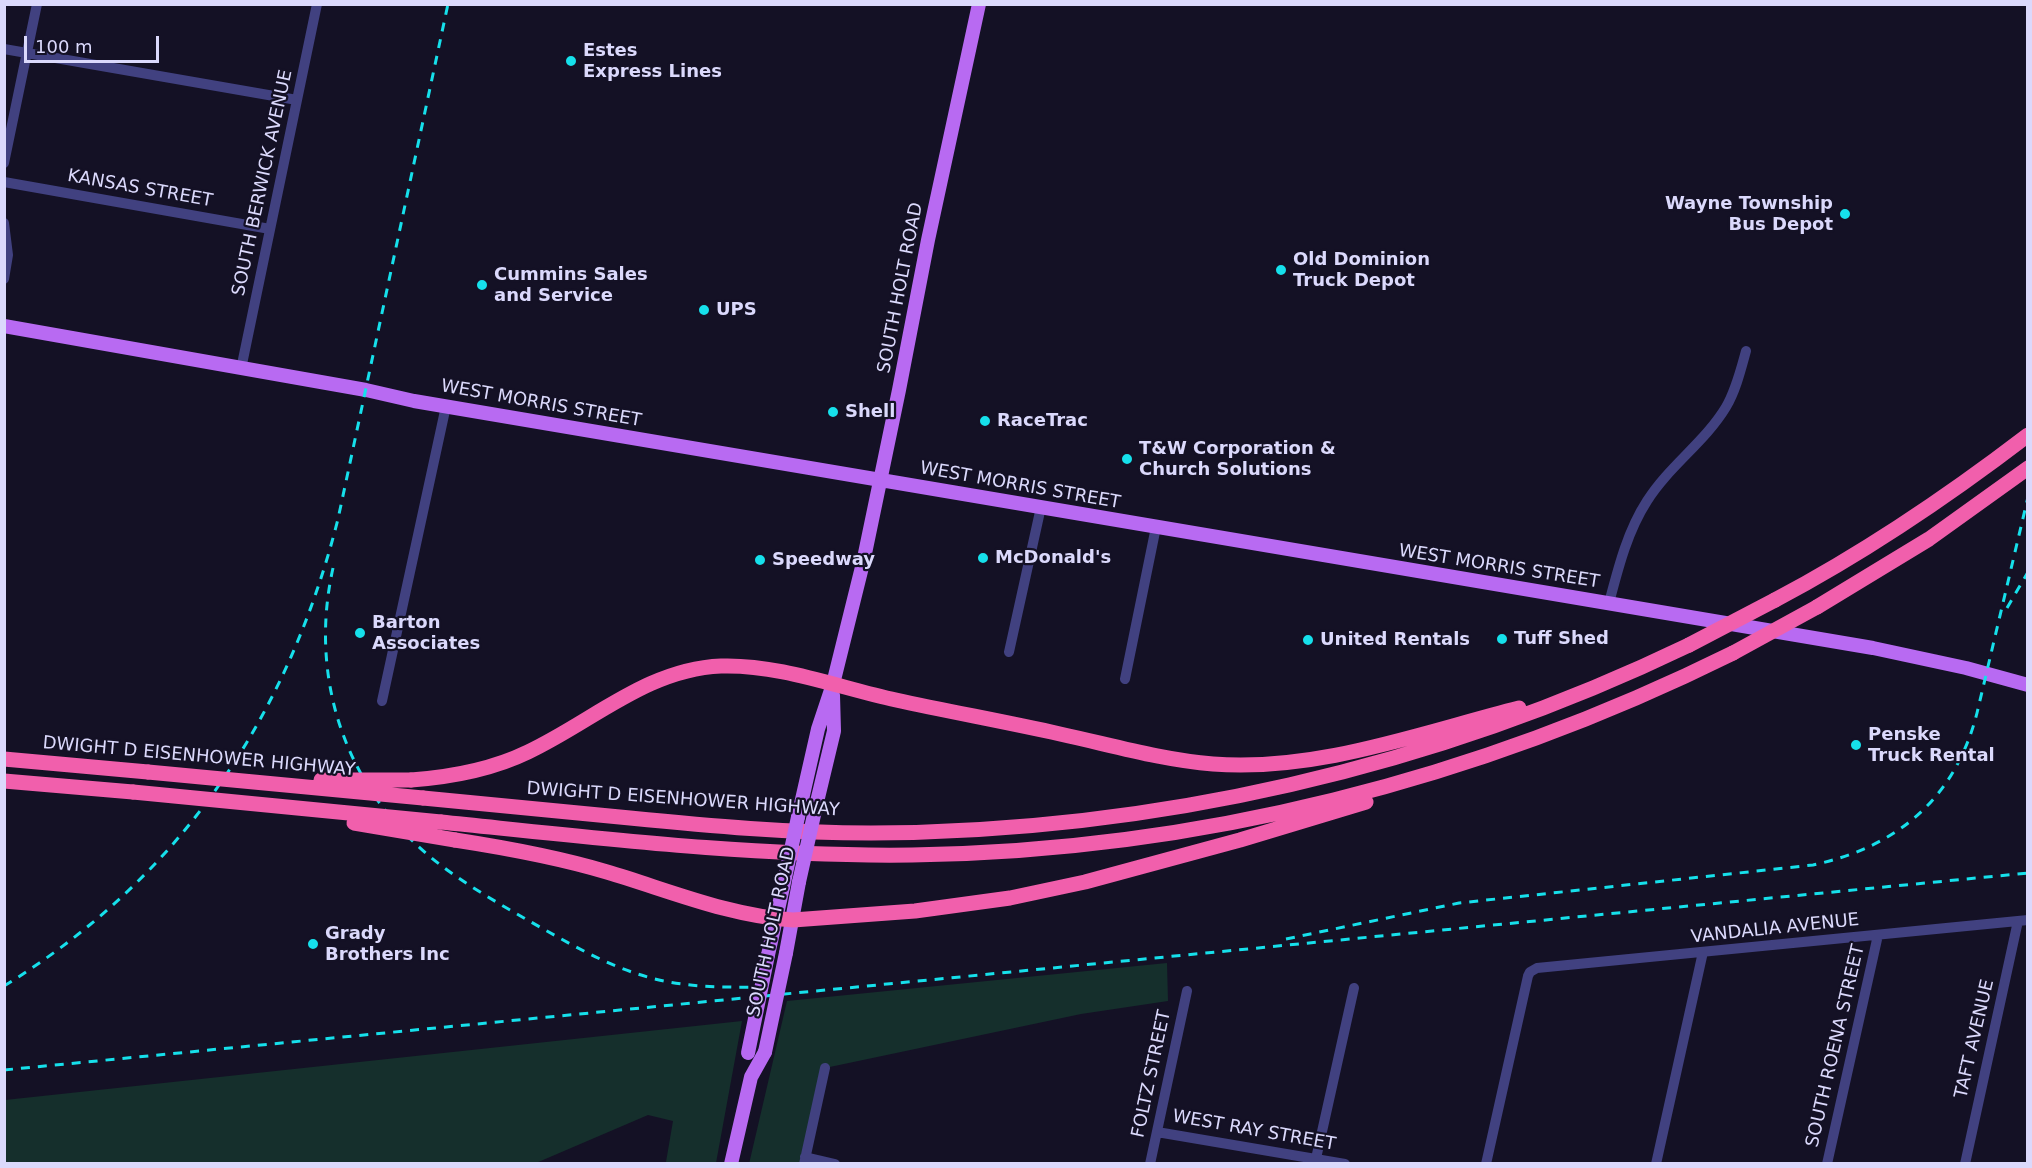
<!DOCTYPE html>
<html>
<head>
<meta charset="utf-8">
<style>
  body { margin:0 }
  #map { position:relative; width:2032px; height:1168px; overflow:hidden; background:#141125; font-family:"DejaVu Sans",sans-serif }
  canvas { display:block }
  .frame { position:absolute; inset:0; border:6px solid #dbd9fc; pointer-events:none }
  .scale { position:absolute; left:24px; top:36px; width:135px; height:27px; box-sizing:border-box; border:3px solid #dbd9fc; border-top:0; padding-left:8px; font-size:18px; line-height:21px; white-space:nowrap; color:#dbd9fc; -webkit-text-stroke:4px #141125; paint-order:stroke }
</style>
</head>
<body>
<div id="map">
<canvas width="2032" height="1168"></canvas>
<div class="frame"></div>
<div class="scale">100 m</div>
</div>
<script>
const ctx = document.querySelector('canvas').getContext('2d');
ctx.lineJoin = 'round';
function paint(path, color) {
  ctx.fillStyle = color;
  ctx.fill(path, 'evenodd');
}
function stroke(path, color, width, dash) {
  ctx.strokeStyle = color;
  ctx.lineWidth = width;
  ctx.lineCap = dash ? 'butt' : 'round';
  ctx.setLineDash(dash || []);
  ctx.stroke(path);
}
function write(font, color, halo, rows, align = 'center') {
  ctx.font = font + ' "DejaVu Sans",sans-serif';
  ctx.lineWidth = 4.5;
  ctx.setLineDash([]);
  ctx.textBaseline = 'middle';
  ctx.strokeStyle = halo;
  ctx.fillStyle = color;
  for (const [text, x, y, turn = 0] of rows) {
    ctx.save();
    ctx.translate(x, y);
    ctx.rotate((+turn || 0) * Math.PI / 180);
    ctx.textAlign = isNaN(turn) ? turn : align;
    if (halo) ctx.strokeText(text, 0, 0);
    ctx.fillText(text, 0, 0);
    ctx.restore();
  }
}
paint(new Path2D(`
  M 1167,963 L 1168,1001 L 1081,1014 L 825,1068 L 807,1163 L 749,1164 L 787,1001 Z
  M 742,1021 L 716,1163 L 660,1163 L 666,1162 L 673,1121 L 648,1115 L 536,1163 L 5,1163 L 5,1100 Z`), '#152f2c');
stroke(new Path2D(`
  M 4,49 L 297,100
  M 4,163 L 37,4
  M 4,182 L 270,229
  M 4,223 L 8,255 L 4,279
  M 241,369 L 317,4
  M 1609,603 C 1618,569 1627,532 1647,501 C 1669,466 1705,442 1726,407 C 1736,390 1741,369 1746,351
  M 1009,652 L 1041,507
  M 1125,679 L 1156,527
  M 382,701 L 446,406
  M 1157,1132 L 1345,1164
  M 805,1157 L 835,1164
  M 1315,1163 L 1354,988
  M 804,1164 L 825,1068
  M 1150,1164 L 1187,991
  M 1486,1164 L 1528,976 L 1530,972 L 1537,968 L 2028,920
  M 1656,1164 L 1703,952
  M 1827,1164 L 1878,935
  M 1965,1164 L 2018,921`), '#414180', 10);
stroke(new Path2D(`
  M 4,326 L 366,390 L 414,401 L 1873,648 L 1966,668 L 2028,685
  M 816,806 L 834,731 L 833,695
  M 798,817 L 818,729 L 833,684 L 863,563 L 899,390 L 928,240 L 979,4
  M 786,953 L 799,882
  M 768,955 L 783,887
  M 731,1164 L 751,1077 L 765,1052`), '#b86af2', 14);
stroke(new Path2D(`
  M 1775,600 C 1864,553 1947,497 2028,435
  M 1817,607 L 1929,539 L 2028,468
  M 4,759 L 148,772
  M 411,780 C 452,777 491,770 528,752 C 592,722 647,669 721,666 C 779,664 840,688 896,700 C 951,712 1006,722 1060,734 C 1111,745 1162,760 1213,764 C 1317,772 1420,733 1519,708
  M 4,781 L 133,792
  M 423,798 C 492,805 561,811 630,818 C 710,826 790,833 871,833 C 1153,832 1434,768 1689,645
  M 441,822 C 598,838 755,857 912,855 C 1198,851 1477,780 1733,653
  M 455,840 C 507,848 557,857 607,872 C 668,890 729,916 793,920 L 915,911 L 1010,898 L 1085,882 L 1240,840 L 1366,802`), '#f15fac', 15);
stroke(new Path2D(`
  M 333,568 C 309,675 343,783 428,855 C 459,881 496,902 531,922 C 572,945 612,969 659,980 C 699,989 740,987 781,987
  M 2007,608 L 2028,572
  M 1286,939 L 1459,903 L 1813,865 C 1897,847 1955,799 1977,713 L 2028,497
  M 4,986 C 180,878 288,717 338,519 L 448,4
  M 4,1070 L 2028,873`), '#16e0eb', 3, [9, 8]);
stroke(new Path2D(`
  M 799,882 L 816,806
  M 783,887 L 798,817
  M 765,1052 L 786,953
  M 748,1053 L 768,955`), '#b86af2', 14);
stroke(new Path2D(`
  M 1689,645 L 1775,600
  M 1733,653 L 1817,607
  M 148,772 L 423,798
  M 321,780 L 411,780
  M 133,792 L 441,822
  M 354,823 L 455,840`), '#f15fac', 15);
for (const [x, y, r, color] of [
  [571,61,6,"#16e0eb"],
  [1845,214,6,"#16e0eb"],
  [1281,270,6,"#16e0eb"],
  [482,285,6,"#16e0eb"],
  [704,310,6,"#16e0eb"],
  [833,412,6,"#16e0eb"],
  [985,421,6,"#16e0eb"],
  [1127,459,6,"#16e0eb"],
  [983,558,6,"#16e0eb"],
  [760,560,6,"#16e0eb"],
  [360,633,6,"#16e0eb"],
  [1502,639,6,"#16e0eb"],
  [1308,640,6,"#16e0eb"],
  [1856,745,6,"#16e0eb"],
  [313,944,6,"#16e0eb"]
]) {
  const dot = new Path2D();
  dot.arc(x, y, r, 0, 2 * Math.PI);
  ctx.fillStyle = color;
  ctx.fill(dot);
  stroke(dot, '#141125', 2);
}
write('bold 18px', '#dbd9fc', '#141125', [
  ["Estes",583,51],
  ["Express Lines",583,72],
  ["Wayne Township",1833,204,"right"],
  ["Bus Depot",1833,225,"right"],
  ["Old Dominion",1293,260],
  ["Truck Depot",1293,281],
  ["Cummins Sales",494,275],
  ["and Service",494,296],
  ["UPS",716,310],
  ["Shell",845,412],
  ["RaceTrac",997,421],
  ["T&W Corporation &",1139,449],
  ["Church Solutions",1139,470],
  ["McDonald's",995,558],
  ["Speedway",772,560],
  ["Barton",372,623],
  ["Associates",372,644],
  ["Tuff Shed",1514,639],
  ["United Rentals",1320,640],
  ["Penske",1868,735],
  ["Truck Rental",1868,756],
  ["Grady",325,934],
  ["Brothers Inc",325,955]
], 'left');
write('18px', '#dbd9fc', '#141125', [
  ["SOUTH BERWICK AVENUE",263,183,-78],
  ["KANSAS STREET",140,189,10],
  ["SOUTH HOLT ROAD",901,288,-79],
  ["WEST MORRIS STREET",541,404,10],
  ["WEST MORRIS STREET",1020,486,10],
  ["WEST MORRIS STREET",1499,567,9],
  ["DWIGHT D EISENHOWER HIGHWAY",199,757,5],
  ["DWIGHT D EISENHOWER HIGHWAY",683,800,4],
  ["VANDALIA AVENUE",1775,929,-6],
  ["SOUTH HOLT ROAD",772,932,-78],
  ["TAFT AVENUE",1975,1039,-77],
  ["SOUTH ROENA STREET",1836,1046,-77],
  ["FOLTZ STREET",1152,1074,-78],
  ["WEST RAY STREET",1254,1131,10]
]);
</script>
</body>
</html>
